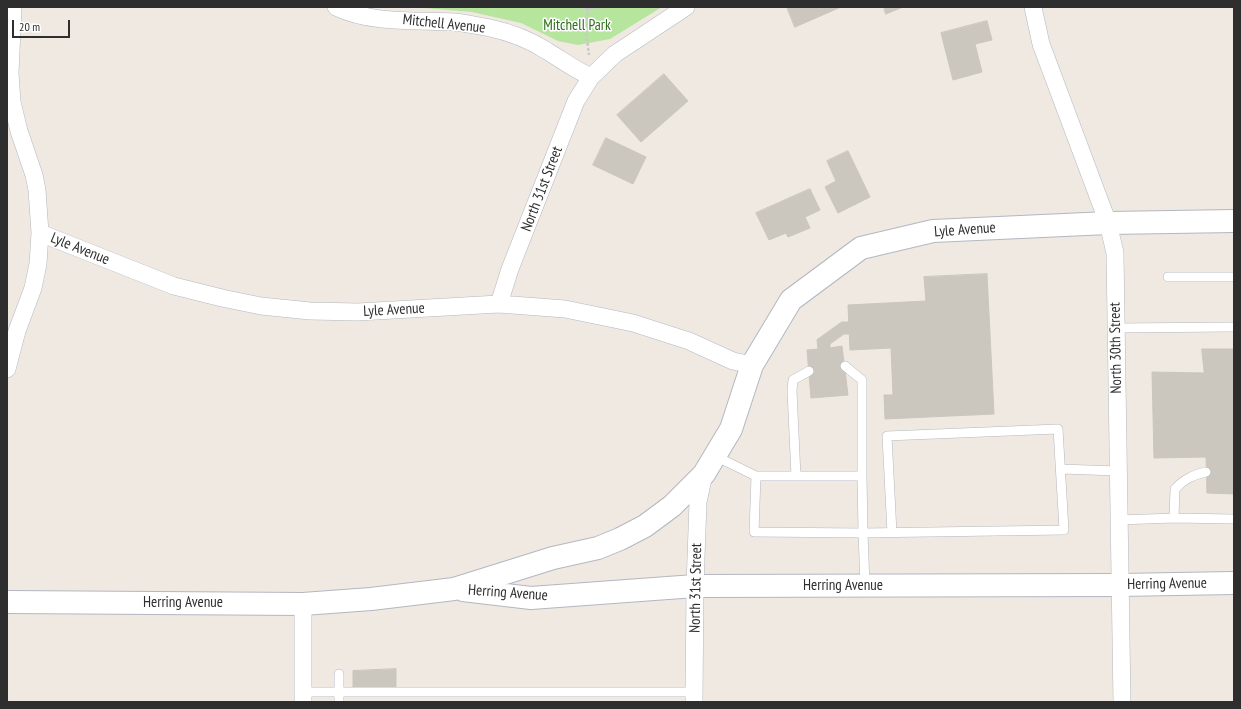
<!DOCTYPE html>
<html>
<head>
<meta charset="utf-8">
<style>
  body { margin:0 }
  #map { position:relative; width:1241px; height:709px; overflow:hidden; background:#efe9e1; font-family:"PT Sans Narrow",sans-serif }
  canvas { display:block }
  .frame { position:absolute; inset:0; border:8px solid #2e2e2e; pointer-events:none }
  .scale { position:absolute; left:12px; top:20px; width:58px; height:18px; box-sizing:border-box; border:2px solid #2e2e2e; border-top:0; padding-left:5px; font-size:12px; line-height:14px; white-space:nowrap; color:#2e2e2e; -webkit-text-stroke:3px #fff; paint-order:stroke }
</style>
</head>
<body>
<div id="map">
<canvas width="1241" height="709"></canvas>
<div class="frame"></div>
<div class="scale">20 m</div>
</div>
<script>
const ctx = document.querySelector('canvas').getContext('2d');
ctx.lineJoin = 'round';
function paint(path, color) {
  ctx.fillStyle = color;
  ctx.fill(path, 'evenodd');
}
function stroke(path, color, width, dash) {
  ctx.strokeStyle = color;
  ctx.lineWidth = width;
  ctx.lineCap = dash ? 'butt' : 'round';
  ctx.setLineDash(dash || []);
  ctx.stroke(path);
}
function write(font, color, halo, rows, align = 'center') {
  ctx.font = font + ' "PT Sans Narrow",sans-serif';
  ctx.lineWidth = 3;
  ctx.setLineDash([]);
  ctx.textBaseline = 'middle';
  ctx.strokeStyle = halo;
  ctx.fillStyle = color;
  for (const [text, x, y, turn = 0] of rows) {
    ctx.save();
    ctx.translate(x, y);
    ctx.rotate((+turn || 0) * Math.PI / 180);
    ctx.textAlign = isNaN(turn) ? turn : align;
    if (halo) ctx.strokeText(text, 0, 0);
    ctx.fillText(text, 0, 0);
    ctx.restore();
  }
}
paint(new Path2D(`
  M 413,7 L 662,7 L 610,39 L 578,45 L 558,41 L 521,23 L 472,12 Z`), '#b6e59e');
const building = new Path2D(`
  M 787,7 L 841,7 L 795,27 Z
  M 884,7 L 903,7 L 886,14 Z
  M 987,21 L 992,40 L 975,44 L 982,72 L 953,80 L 941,33 Z
  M 664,74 L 688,101 L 641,142 L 617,115 Z
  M 606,138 L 646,157 L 633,184 L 593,165 Z
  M 848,151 L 870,197 L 838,213 L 825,187 L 836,181 L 827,161 Z
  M 810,189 L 820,210 L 805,217 L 810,228 L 788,237 L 786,233 L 769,240 L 756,213 Z
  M 987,274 L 994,414 L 885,419 L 884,395 L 893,395 L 891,348 L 850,350 L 848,305 L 926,301 L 924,277 Z
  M 842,322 L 849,322 L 850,334 L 844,334 L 830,344 L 830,348 L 842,346 L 848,395 L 811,398 L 807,350 L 818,349 L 817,340 Z
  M 1202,349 L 1234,349 L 1234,494 L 1207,493 L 1206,457 L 1154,458 L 1152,372 L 1204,373 Z
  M 396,669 L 396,689 L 353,690 L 353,671 Z`);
paint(building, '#cbc7bf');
stroke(building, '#cbc5ba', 1);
const service = new Path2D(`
  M 1168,277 L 1234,277
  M 1116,328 L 1234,327
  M 845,366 L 862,380 L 862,476
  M 715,456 L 756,476 L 754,532 L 863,533 L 865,585
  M 1061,469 L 1118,471
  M 756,476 L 862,476 L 863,533 L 1064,530 L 1058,429 L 887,436 L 892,533
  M 796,476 L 792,391 L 793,380 L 809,371
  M 1174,518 L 1234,519
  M 1119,520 L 1174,518 L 1175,489 C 1184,479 1193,475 1206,472
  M 339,674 L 339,702
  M 303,692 L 694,692`);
const minor = new Path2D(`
  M 336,7 C 372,24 415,20 454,22 C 466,23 478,26 490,28 C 509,32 530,40 547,51 C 562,60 575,70 591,77
  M 1033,7 L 1041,44 L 1108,223 L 1115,253 L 1122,702
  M 40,233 L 174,286 L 222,298 L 261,306 L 310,311 L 358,312 L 499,304 L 565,309 L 633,323 L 689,341 L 733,361 L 752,365
  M 499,304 L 510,269 L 576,101 L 591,77 L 615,54 L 686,7
  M 7,369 L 17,331 L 33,288 L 38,264 L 40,233 L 37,190 L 34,175 L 19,131 L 12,102 L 10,73 L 13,7
  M 303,702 L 303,604
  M 694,702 L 695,586 L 698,502 L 704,474`);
const secondary = new Path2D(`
  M 463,590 L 531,598 L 695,586 L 1119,585 L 1234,583
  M 7,602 L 303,604 L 371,599 L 454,589 L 553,558 L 598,548 L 620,539 L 645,526 L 672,506 L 704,474 L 731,429 L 752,365 L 791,300 L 861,248 L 933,231 L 1108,223 L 1234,221`);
stroke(service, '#b4b7c1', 10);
stroke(minor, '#b4b7c1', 18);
stroke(secondary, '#b4b7c1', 24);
stroke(new Path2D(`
  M 579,7 L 588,8 L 605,7
  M 588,8 L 586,31 L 589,55`), '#c9c9c9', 2.5, [3, 2]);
stroke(service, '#fff', 9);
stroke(minor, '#fff', 17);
stroke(secondary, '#fff', 22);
write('15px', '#2e2e2e', '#fff', [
  ["Mitchell Avenue",444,24,6],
  ["North 31st Street",542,189,-69],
  ["Lyle Avenue",965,230,-4],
  ["Lyle Avenue",80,249,22],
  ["Lyle Avenue",394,310,-3],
  ["North 30th Street",1116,348,-91],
  ["Herring Avenue",1167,584,-1],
  ["Herring Avenue",843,586],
  ["North 31st Street",696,588,-89],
  ["Herring Avenue",508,593,4],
  ["Herring Avenue",183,603]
]);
write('15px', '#2c6e1b', '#fff', [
  ["Mitchell Park",577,26]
]);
</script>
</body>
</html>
